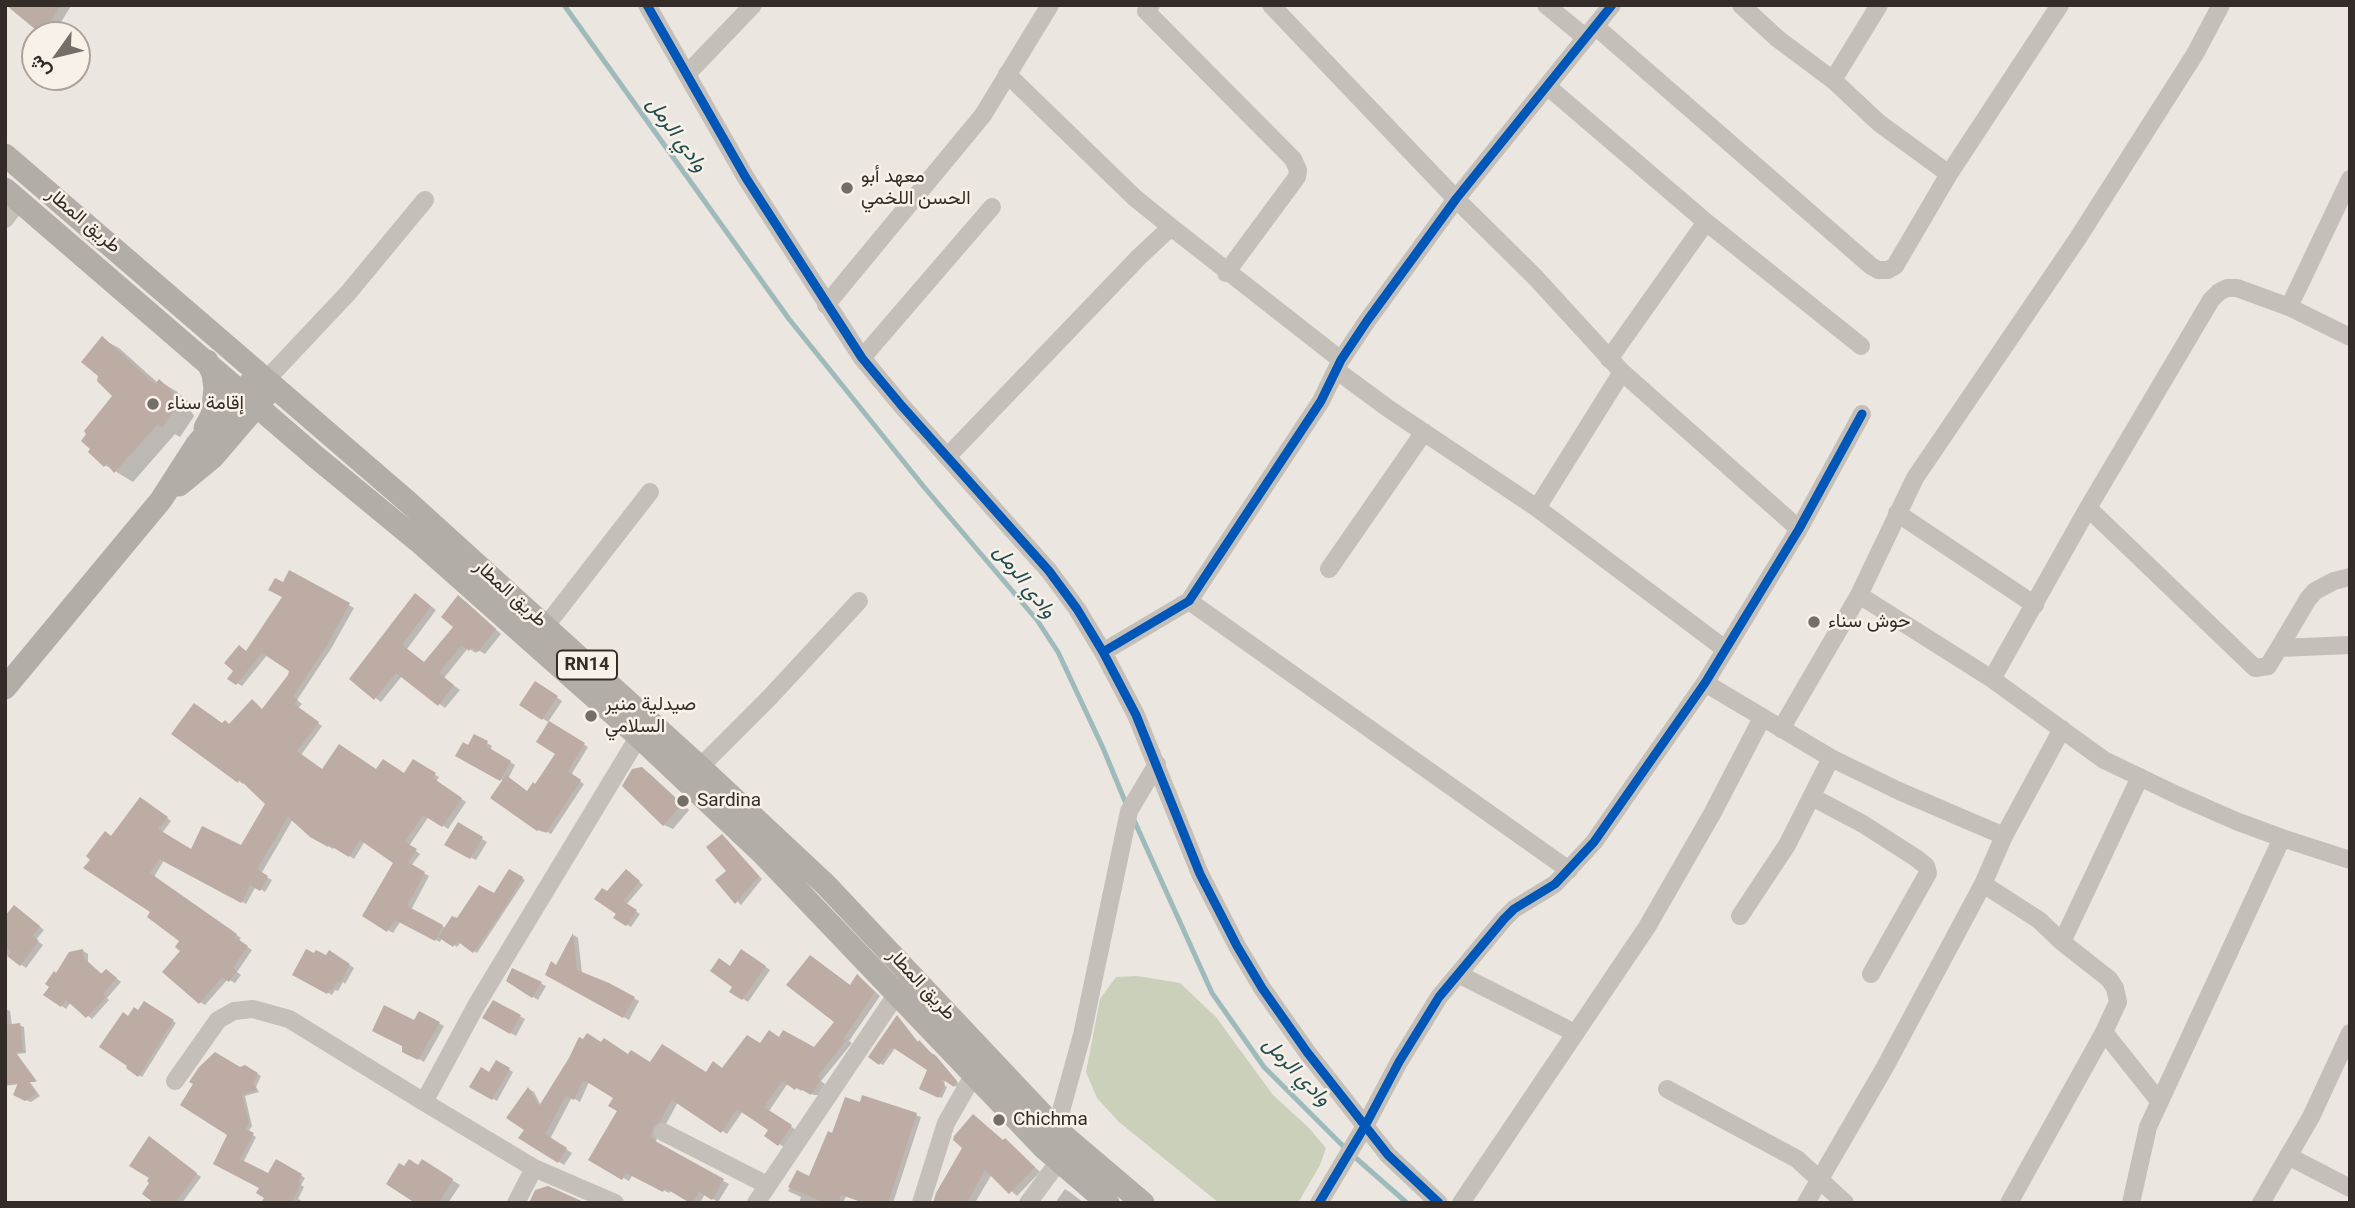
<!DOCTYPE html>
<html>
<head>
<meta charset="utf-8">
<style>
  body { margin:0 }
  #map { position:relative; width:2355px; height:1208px; overflow:hidden; background:#ebe6e0; font-family:Roboto,Vazirmatn,sans-serif }
  canvas { display:block }
  .frame { position:absolute; inset:0; border:7px solid #342c28; pointer-events:none }
  .north { position:absolute; left:21px; top:21px; width:70px; height:70px; box-sizing:border-box; background:#f8f1e7; border:2px solid #aaa29b; border-radius:50%; rotate:236deg; font-size:19px; font-weight:700; line-height:28px; text-align:center; color:#342c28 }
  .north::after { content:''; display:block; margin:auto; width:24px; height:32px; background:#746d68; clip-path:polygon(50% 0,100% 100%,50% 72%,0 100%) }
</style>
</head>
<body>
<div id="map">
<canvas width="2355" height="1208"></canvas>
<div class="frame"></div>
<div class="north">ش</div>
</div>
<script>
const g = document.querySelector('canvas').getContext('2d');
g.lineJoin = 'round';
function paint(path, color) { g.fillStyle = color; g.fill(path, 'evenodd'); }
const toPath = rows => new Path2D(rows.map(r => 'M' + r).join(''));
function stroke(path, color, width, dash) { g.strokeStyle = color; g.lineWidth = width; g.lineCap = dash ? 'butt' : 'round'; g.setLineDash(dash || []); g.stroke(path); }
function drawText(font, color, halo, rows, align = 'center') {
  g.font = font + ' Roboto,Vazirmatn,sans-serif'; g.lineWidth = 5; g.setLineDash([]); g.textBaseline = 'middle'; g.strokeStyle = halo; g.fillStyle = color; for (const [text, x, y, turn = 0] of rows) {
    g.save(); g.translate(x, y); g.rotate((+turn || 0) * Math.PI / 180); g.textAlign = isNaN(turn) ? turn : align; if (halo) g.strokeText(text, 0, 0); g.fillText(text, 0, 0); g.restore();
  }
}
paint(toPath([
  [1137,976,1180,983,1216,1017,1273,1095,1309,1128,1326,1148,1320,1165,1298,1203,1219,1203,1119,1122,1097,1098,1086,1072,1100,999,1116,977]
]), '#cbd0bb');
paint(toPath([
  [9,5,70,5,71,6,53,35,45,35],
  [102,339,119,348,158,383,159,381,176,391,191,404,189,408,194,416,180,437,175,434,133,482,105,465,92,449,115,395],
  [290,572,354,608,332,647,297,700,302,704,298,708,322,726,301,755,323,771,377,771,405,775,413,762,439,777,436,782,466,802,448,829,429,816,409,846,420,854,411,866,429,876,411,910,446,928,495,896,510,871,525,880,477,953,461,942,457,947,442,937,440,942,400,922,393,933,364,915,395,862,365,841,354,859,335,846,333,849,311,836,293,819,261,874,272,880,265,892,256,886,246,904,164,860,154,877,241,938,239,941,252,950,237,972,241,975,235,983,228,979,205,1005,200,1002,181,941,153,911,112,838,145,802,171,821,162,833,192,851,241,847,268,803,244,781,243,784,239,781,174,734,230,726,263,710,290,676,291,670,268,654,242,686,237,683,247,653,285,597,284,584],
  [421,599,436,610,407,649,425,663,455,626,465,601,501,634,485,654,478,650,476,653,468,648,444,678,460,690,445,708,402,676,381,702,351,679],
  [541,686,562,701,548,722,521,704],
  [549,724,588,747,571,775,584,784,551,834,544,830,543,832,538,830,492,797,504,781,458,755,469,747,487,743,492,746,490,750,515,765,508,779,528,792,535,786,558,753],
  [641,769,650,774,689,810,673,829,664,825,624,786],
  [458,825,487,842,476,860,446,845],
  [726,839,762,879,741,905,717,880,728,871],
  [630,874,643,885,626,905,640,914,631,927,616,918,618,913,608,893],
  [19,910,44,930,36,940,43,945,26,968,5,953,5,919],
  [574,935,578,938,582,973,608,984,639,1001,629,1020,548,975,557,967],
  [83,951,88,954,88,962,103,975,111,974,121,982,107,998,109,1000,92,1019,71,1002,66,1009,62,1006,57,975],
  [329,952,354,968,345,984,343,982,338,991,335,990,332,995,294,974,326,958],
  [747,954,770,970,748,1002,732,991,735,986,730,968],
  [513,970,546,986,538,1000,508,980],
  [858,976,880,996,849,1041,852,1043,821,1081,825,1084,818,1095,814,1095,803,1089,801,1091,788,1083,769,1111,796,1130,784,1147,766,1136,770,1130,743,1111,727,1134,678,1102,666,1124,659,1129,656,1142,675,1155,729,1184,718,1202,705,1194,700,1203,693,1203,671,1190,669,1193,633,1174,629,1181,590,1159,619,1110,615,1097,589,1082,580,1102,572,1097,550,1139,572,1153,564,1165,521,1137,526,1129,529,1089,534,1092,541,1106,602,1044,651,1065,707,1074,723,1070,761,1045,780,1039,814,1049,837,1022,850,986],
  [494,1002,525,1019,516,1036,485,1018],
  [144,1003,176,1023,142,1077,128,1068,129,1018,138,1012],
  [5,1009,10,1011,12,1026,19,1025,24,1027,26,1053,17,1054,37,1081,30,1082,40,1096,31,1102,19,1097,20,1084,5,1086],
  [420,1013,444,1026,424,1062,402,1049],
  [897,1017,919,1044,937,1057,959,1084,957,1087,945,1079,944,1085,947,1087,942,1098,921,1088,929,1069,896,1047,883,1065,870,1057],
  [497,1062,513,1072,497,1101,472,1086,490,1074],
  [245,1067,261,1076,256,1087,259,1092,245,1096,252,1126,248,1132,256,1137,243,1163,269,1175,277,1161,305,1178,301,1185,304,1187,298,1199,305,1203,263,1203,266,1197,261,1187,215,1163,229,1135,240,1069],
  [916,1115,921,1117,893,1203,865,1203,846,1196,843,1203,799,1203,801,1197,788,1191,798,1172,810,1179,833,1136],
  [150,1139,169,1151,168,1153,201,1177,182,1203,157,1203],
  [1005,1140,1040,1172,1017,1196,992,1174,976,1201,977,1203,941,1203],
  [422,1161,460,1185,448,1203,419,1203,405,1168,419,1167],
  [1065,1189,1071,1193,1084,1203,1055,1203]
]), '#0003');
stroke(toPath([
  [564,5,789,319,924,487,1037,620,1058,652,1103,748,1127,806],
  [1133,818,1212,993,1264,1067,1349,1152,1407,1203]
]), '#9ebabb', 5);
paint(toPath([
  [6,5,61,5,42,35],
  [102,336,155,384,159,379,174,393,172,397,177,405,162,428,158,424,114,473,107,464,104,467,88,452,90,449,81,441,86,434,84,431,112,396,97,381,98,376,81,362],
  [289,570,350,603,327,645,293,696,298,700,294,704,319,722,297,751,322,769,339,744,376,769,383,759,404,773,413,759,436,773,433,778,462,798,442,827,423,815,405,842,417,849,408,862,425,872,407,906,443,925,435,941,395,920,387,932,362,916,393,863,360,840,349,857,329,845,328,847,310,837,288,817,257,869,268,876,260,891,250,885,241,903,159,859,150,873,237,934,235,937,248,946,233,968,237,971,229,982,222,977,199,1004,162,972,180,951,175,947,179,941,147,917,150,912,83,868,90,860,86,856,105,831,111,836,140,797,168,817,158,829,191,849,202,826,241,845,265,804,239,779,238,783,171,734,194,703,222,723,225,720,229,724,252,699,262,709,288,675,289,671,262,653,236,685,227,679,233,671,224,663,239,645,246,651,282,597,268,590,275,578,283,582],
  [415,593,431,606,402,645,424,662,453,627,441,617,458,595,496,629,478,652,472,647,469,651,462,645,439,673,454,685,438,706,396,673,374,700,349,679],
  [535,681,558,696,542,720,519,705],
  [549,721,585,743,568,771,581,780,546,833,539,829,537,831,490,798,506,775,527,791,533,782,535,784,555,754,536,742],
  [474,734,488,741,486,746,511,761,500,781,455,756,463,742,468,745],
  [642,767,682,804,663,826,622,786,632,769],
  [458,822,483,837,470,859,444,845],
  [722,834,759,876,735,904,715,880,726,871,706,847],
  [509,869,523,877,501,913,473,953,457,941,453,947,438,937,452,916,457,918,479,885,494,893],
  [626,869,640,881,623,901,637,910,626,926,613,918,616,914,594,899,602,888,607,891],
  [14,905,40,926,33,936,39,941,20,966,7,956,11,952,5,947,5,916],
  [573,933,577,970,609,983,635,997,623,1018,545,975,551,961,556,965],
  [83,949,84,958,101,974,106,969,117,978,103,994,106,997,86,1018,66,1000,61,1007,43,995,49,987,45,984,54,971,56,973,69,952],
  [306,949,314,953,316,950,326,955,329,950,350,964,340,983,337,981,332,990,329,989,327,994,292,975],
  [741,949,766,966,742,1000,729,992,732,987,710,971,719,958,730,966],
  [810,955,850,985,857,974,875,992,842,1041,848,1038,817,1077,821,1079,811,1095,797,1087,795,1090,782,1081,764,1107,792,1125,778,1146,764,1136,768,1130,737,1109,721,1133,672,1100,660,1121,653,1127,651,1137,657,1142,724,1179,712,1200,699,1192,693,1203,690,1203,665,1188,663,1192,626,1173,622,1180,588,1160,617,1111,608,1106,613,1098,587,1082,583,1081,574,1100,566,1096,545,1134,567,1148,558,1163,518,1138,524,1130,506,1118,528,1087,539,1106,569,1058,579,1037,583,1039,587,1033,601,1042,604,1038,628,1054,631,1050,650,1062,662,1044,706,1072,713,1061,722,1068,747,1035,760,1043,769,1030,779,1037,783,1030,814,1047,834,1022,786,985],
  [512,968,542,982,532,998,506,981],
  [493,1000,521,1015,510,1034,482,1018],
  [144,1001,174,1020,138,1077,126,1068,127,1066,99,1047,123,1012,128,1016,134,1007,138,1010],
  [384,1005,414,1020,419,1011,440,1022,418,1060,402,1052,402,1046,372,1031],
  [897,1015,918,1042,919,1040,933,1055,934,1054,957,1081,954,1087,942,1079,941,1082,945,1084,939,1098,919,1089,927,1070,892,1047,879,1065,868,1057],
  [20,1023,23,1052,15,1052,36,1082,29,1082,36,1094,25,1101,13,1095,18,1083,5,1084,5,1025],
  [215,1052,240,1067,245,1065,258,1073,253,1084,257,1090,242,1095,249,1123,246,1129,254,1133,240,1159,268,1173,276,1159,302,1174,298,1182,301,1183,292,1203,261,1203,264,1198,256,1193,259,1188,213,1164,227,1135,180,1105,193,1084,189,1082,199,1067],
  [496,1060,510,1068,492,1100,469,1087,481,1067,489,1072],
  [862,1095,917,1113,888,1203,864,1203,841,1195,838,1203,825,1203,788,1187,797,1170,809,1176,828,1131,832,1133,845,1097,860,1102],
  [973,1114,1003,1140,1005,1138,1035,1167,1009,1194,985,1170,967,1203,933,1203,936,1193,962,1148,953,1140,954,1136],
  [149,1136,197,1173,175,1203,154,1203,142,1194,149,1183,147,1181,149,1178,129,1166],
  [409,1159,418,1165,422,1159,453,1179,439,1203,415,1203,386,1184,399,1163,404,1166],
  [548,1186,586,1203,529,1203,535,1190]
]), '#bdaca3');
stroke(toPath([
  [647,5,746,178,862,358,901,405,1049,571,1077,609,1103,652,1136,715,1200,874,1237,946,1262,988,1307,1052,1388,1155,1439,1203],
  [1151,5,1146,11,1293,159,1298,170,1297,177,1226,273],
  [1271,5,1456,199,1535,277,1622,372,1799,529],
  [1546,5,1586,38],
  [1741,5,1778,39,1833,80,1879,123,1949,174],
  [1595,26,1871,266,1878,270,1888,270,1895,266,1949,174,2060,5],
  [687,74,753,5],
  [1007,74,1135,198,1171,227],
  [1833,80,1879,5],
  [1547,86,1706,222,1609,359],
  [5,219,18,202],
  [1706,222,1861,346],
  [826,305,983,115,1050,5],
  [2289,307,2350,179],
  [862,358,992,207],
  [1336,370,1389,409,1537,508],
  [1622,372,1537,508,1725,649],
  [267,379,348,293,425,200],
  [947,457,1139,257,1171,227,1341,360],
  [2088,508,2255,668,2268,666,2279,648,2350,645],
  [1897,513,2035,605],
  [1329,569,1424,432],
  [1859,595,1992,679,2104,760,2179,796,2236,821,2282,838,2350,860],
  [1189,601,1569,870],
  [545,627,650,492],
  [2279,648,2308,599,2315,591,2334,581,2350,577],
  [1103,652,1189,601,1321,401,1341,360,1367,321,1456,199,1612,5],
  [1992,679,2088,508,2211,300,2219,292,2227,288,2237,288,2289,307,2350,337],
  [1705,683,1831,758,1899,791,2004,836],
  [1781,729,1859,595,1915,478,2078,238,2195,54,2221,5],
  [700,767,770,697,859,601],
  [1812,797,1863,824,1916,858,1926,866,1928,873,1871,974],
  [1983,884,2039,920,2062,942],
  [1740,916,1787,845,1831,758],
  [1458,974,1575,1033],
  [2104,1032,2159,1101],
  [175,1081,218,1020,234,1011,253,1009,289,1019,424,1102],
  [1667,1089,1797,1159,1845,1203],
  [663,1132,767,1185],
  [1051,1136,1056,1129,1082,1035,1129,811,1157,764],
  [2288,1156,2350,1188],
  [516,1203,534,1168],
  [615,1203,534,1168,424,1102,477,1004,645,726],
  [756,1203,896,995,904,986],
  [921,1203,946,1123,973,1076,982,1067],
  [1028,1203,1059,1161],
  [1319,1203,1365,1126,1399,1062,1439,997,1504,919,1514,909,1555,884,1594,842,1705,683,1799,529,1862,414],
  [1461,1203,1647,927,1712,814,1762,718],
  [1806,1203,1885,1067,1983,884,2004,836,2062,729],
  [2009,1203,2104,1032,2118,1002,2115,988,2109,979,2062,942,2140,777],
  [2131,1203,2148,1127,2282,838],
  [2261,1203,2311,1117,2350,1033]
]), '#c4bfb9', 18);
stroke(toPath([
  [5,155,408,502,700,767,826,885,1056,1129,1143,1203],
  [5,189,316,457,418,541,638,736,764,855,1044,1148,1108,1203],
  [205,428,212,415,215,388,213,374,207,361],
  [179,485,213,457,267,394],
  [5,688,161,500,197,444,251,382]
]), '#b3ada8', 23);
stroke(toPath([
  [647,5,746,178,862,358,901,405,1049,571,1077,609,1103,652,1136,715,1200,874,1237,946,1262,988,1307,1052,1388,1155,1439,1203],
  [1103,652,1189,601,1321,401,1341,360,1367,321,1456,199,1612,5],
  [1319,1203,1365,1126,1399,1062,1439,997,1504,919,1514,909,1555,884,1594,842,1705,683,1799,529,1862,414]
]), '#0057b8', 9);
for (const [x, y, r, color] of [
  [847,188,7,"#746d68"],
  [153,404,7,"#746d68"],
  [1814,622,7,"#746d68"],
  [591,716,7,"#746d68"],
  [683,801,7,"#746d68"],
  [999,1120,7,"#746d68"]
]) { const dot = new Path2D(); dot.arc(x, y, r, 0, 2 * Math.PI); g.fillStyle = color; g.fill(dot); stroke(dot, '#f8f1e7', 2.5); }
for (const [x, y, w] of [
  [587,665,60]
]) { const box = new Path2D(); box.roundRect(x - w / 2, y - 14.5, w, 29, 5); g.fillStyle = '#f8f1e7'; g.fill(box); stroke(box, '#342c28', 2); }
drawText('bold 18px', '#342c28', null, [
  ["RN14",587,665]
]);
drawText('19px', '#342c28', '#f8f1e7', [
  ["معهد أبو",861,177],
  ["الحسن اللخمي",861,199],
  ["إقامة سناء",167,404],
  ["حوش سناء",1828,622],
  ["صيدلية منير",605,705],
  ["السلامي",605,727],
  ["Sardina",697,801],
  ["Chichma",1013,1120]
], 'left');
drawText('19px', '#342c28', '#f8f1e7', [
  ["طريق المطار",83,221,40],
  ["طريق المطار",510,594,42],
  ["طريق المطار",921,985,47]
]);
drawText('italic 21px', '#214d53', '#f8f1e7', [
  ["وادي الرمل",676,135,54],
  ["وادي الرمل",1024,582,52],
  ["وادي الرمل",1296,1072,46]
]);
</script>
</body>
</html>
